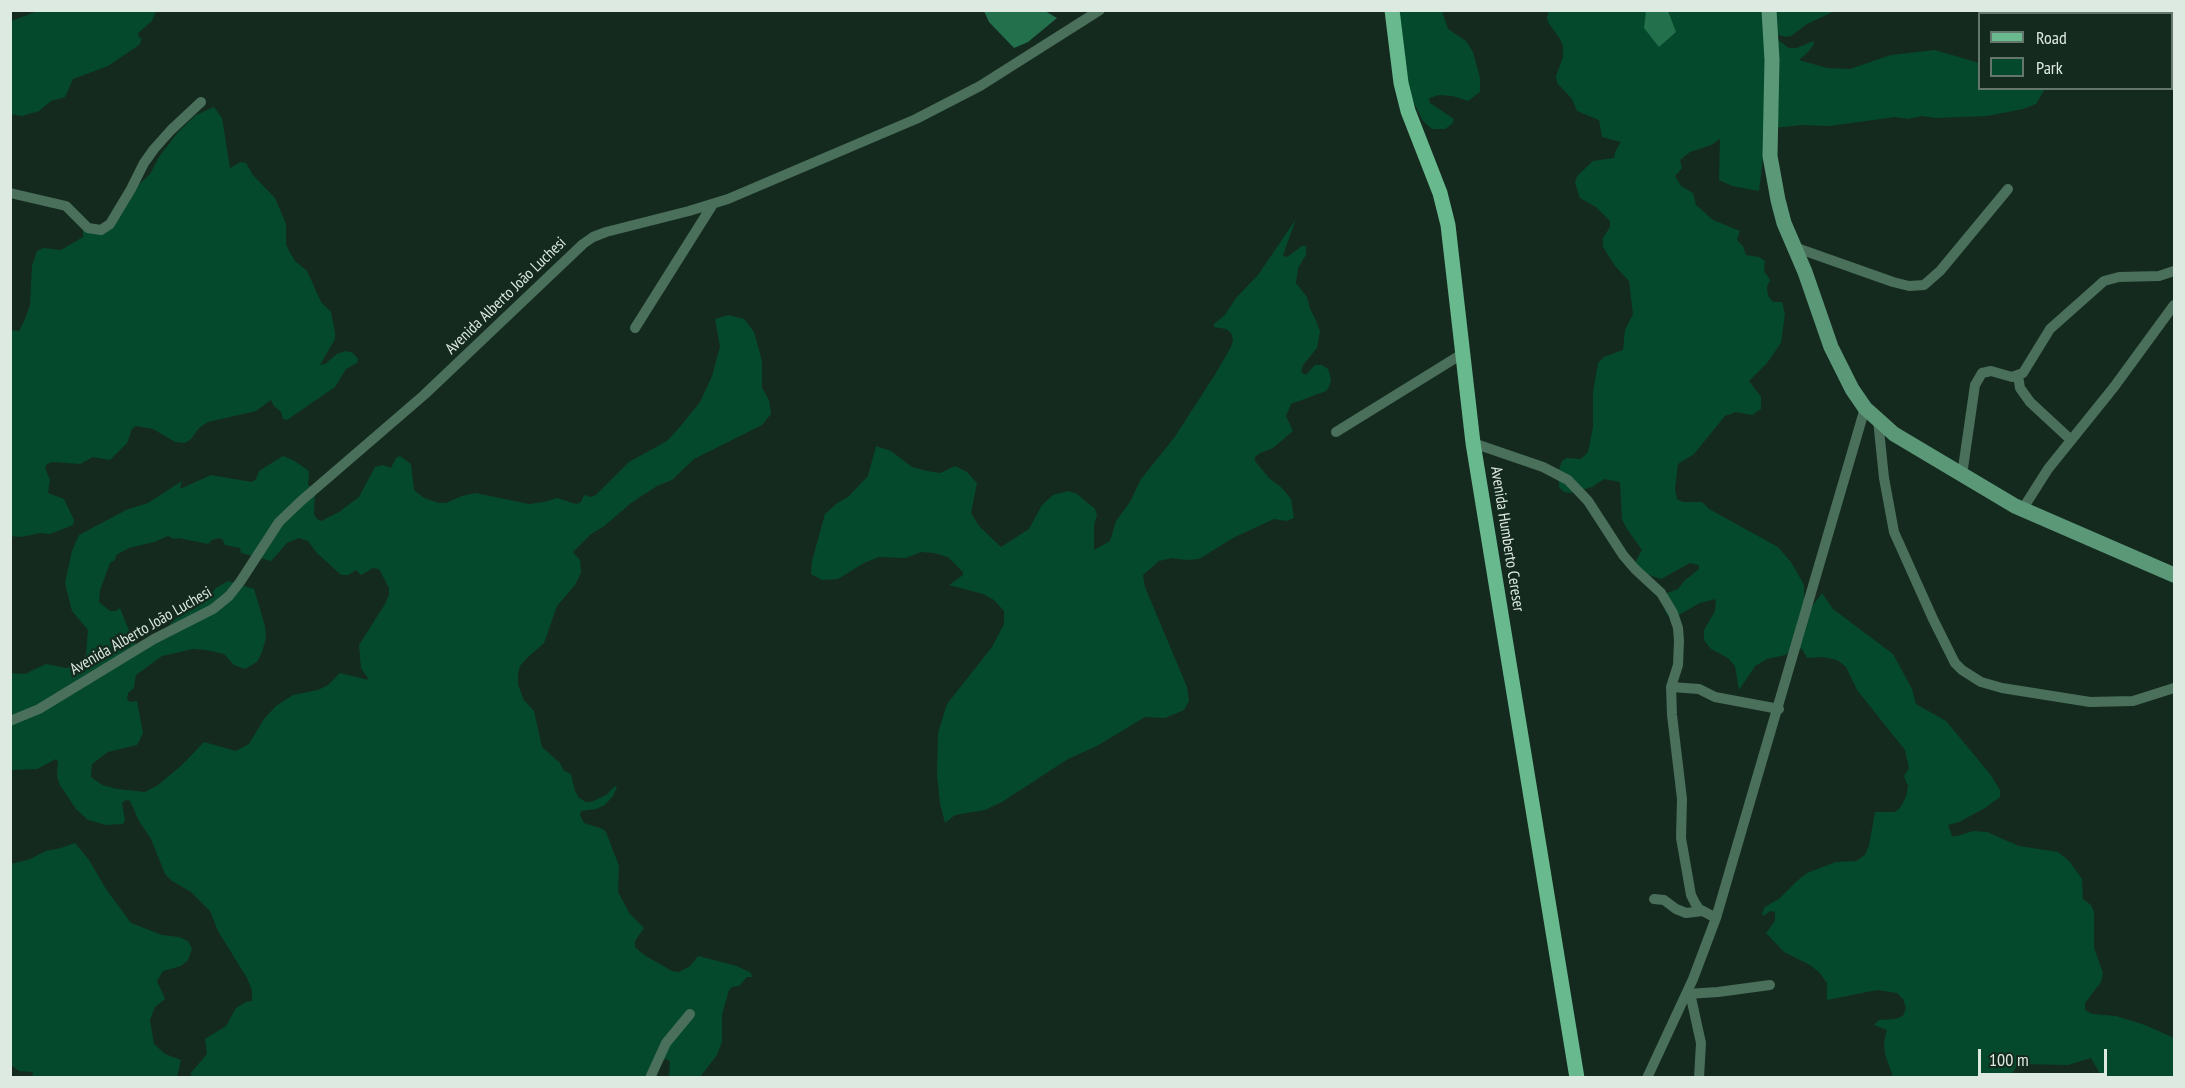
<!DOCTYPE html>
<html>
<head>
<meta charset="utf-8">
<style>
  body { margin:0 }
  #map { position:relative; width:2185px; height:1088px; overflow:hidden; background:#152a1f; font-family:"PT Sans Narrow",sans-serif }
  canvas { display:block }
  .frame { position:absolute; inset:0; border:12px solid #ddeae2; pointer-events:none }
  .legend { position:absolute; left:1978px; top:12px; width:195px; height:78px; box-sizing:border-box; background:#152a1f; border:2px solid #65776d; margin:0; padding:8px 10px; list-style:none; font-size:18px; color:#ddeae2 }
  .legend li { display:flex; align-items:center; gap:12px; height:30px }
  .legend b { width:30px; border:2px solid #65776d }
  .scale { position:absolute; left:1978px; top:1049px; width:129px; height:27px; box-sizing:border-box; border:3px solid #ddeae2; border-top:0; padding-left:8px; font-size:18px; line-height:21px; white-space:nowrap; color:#ddeae2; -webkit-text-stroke:4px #152a1f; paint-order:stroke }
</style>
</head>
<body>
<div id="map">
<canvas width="2185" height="1088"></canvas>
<div class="frame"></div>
<ul class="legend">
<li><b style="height:8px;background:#68b98e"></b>Road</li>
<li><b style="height:16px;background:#05492d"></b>Park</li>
</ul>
<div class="scale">100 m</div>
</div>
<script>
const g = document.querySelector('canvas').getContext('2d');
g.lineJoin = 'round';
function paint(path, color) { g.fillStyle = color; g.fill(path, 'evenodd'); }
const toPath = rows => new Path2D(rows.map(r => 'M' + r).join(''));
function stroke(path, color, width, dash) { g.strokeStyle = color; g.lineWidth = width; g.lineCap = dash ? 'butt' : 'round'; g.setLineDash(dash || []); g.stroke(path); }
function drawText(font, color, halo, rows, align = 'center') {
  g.font = font + ' "PT Sans Narrow",sans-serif'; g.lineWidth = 5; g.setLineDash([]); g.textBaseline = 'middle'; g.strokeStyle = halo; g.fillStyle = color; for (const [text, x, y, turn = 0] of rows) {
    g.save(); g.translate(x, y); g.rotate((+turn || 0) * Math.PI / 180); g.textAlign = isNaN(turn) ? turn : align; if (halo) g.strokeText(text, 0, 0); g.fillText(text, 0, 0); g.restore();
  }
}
paint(toPath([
  [1549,10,1835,11,1807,24,1791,36,1786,37,1775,34,1778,40,1789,48,1797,48,1813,41,1814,44,1809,51,1799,60,1827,68,1850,69,1891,55,1935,50,1979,63,1980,88,2045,89,2036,104,2023,109,1987,116,1936,118,1922,116,1908,119,1895,117,1829,126,1802,125,1774,128,1763,157,1759,191,1732,186,1719,180,1720,139,1711,145,1690,152,1680,160,1682,168,1675,176,1681,186,1693,193,1696,205,1713,220,1740,231,1737,240,1743,246,1746,255,1759,257,1765,261,1764,271,1770,280,1767,287,1768,296,1773,302,1782,302,1785,314,1781,343,1767,363,1749,381,1761,397,1761,409,1752,415,1736,412,1725,416,1694,454,1678,464,1675,489,1677,499,1683,502,1702,502,1709,509,1778,547,1791,562,1804,585,1804,606,1807,613,1822,593,1833,609,1893,654,1912,689,1916,704,1946,721,1990,774,2000,790,2000,797,1985,808,1959,822,1948,825,1952,836,1957,836,1973,831,1987,832,2019,846,2058,852,2069,861,2082,879,2083,899,2091,905,2094,912,2094,948,2103,973,2101,982,2085,1003,2085,1010,2092,1014,2116,1016,2145,1025,2174,1038,2174,1077,2105,1077,2099,1072,2091,1058,2068,1065,2018,1064,2010,1077,1893,1077,1885,1054,1884,1042,1887,1030,1874,1025,1879,1020,1895,1019,1903,1016,1906,1008,1903,999,1897,993,1877,990,1827,1000,1827,983,1819,972,1810,965,1784,952,1766,933,1775,921,1775,912,1771,911,1763,916,1762,913,1765,907,1780,898,1797,881,1807,873,1836,862,1856,861,1865,855,1869,845,1875,812,1895,812,1900,808,1906,797,1908,786,1904,776,1909,768,1905,750,1857,690,1846,667,1837,660,1823,657,1807,658,1802,649,1798,648,1785,655,1767,659,1755,666,1739,690,1735,666,1728,658,1711,649,1704,640,1704,630,1715,611,1716,599,1700,603,1675,617,1668,616,1665,611,1667,593,1678,589,1684,581,1699,569,1699,565,1690,563,1661,579,1643,573,1634,564,1642,550,1627,529,1622,519,1620,482,1604,479,1592,487,1572,493,1564,492,1559,487,1559,470,1562,461,1567,458,1581,459,1588,452,1593,427,1593,392,1598,363,1604,357,1623,350,1625,330,1633,314,1629,281,1615,266,1603,247,1603,238,1610,227,1610,221,1596,207,1580,198,1575,183,1577,176,1593,161,1614,158,1615,152,1621,142,1602,137,1599,120,1577,111,1572,99,1557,83,1556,76,1563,57,1563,46,1560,39,1548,22,1547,17],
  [38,11,38,10,156,11,152,21,138,33,139,37,142,39,139,45,108,66,73,79,65,97,51,101,39,111,22,116,11,114,11,21],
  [1396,11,1442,11,1448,29,1466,41,1473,52,1480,78,1480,92,1468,101,1453,96,1439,95,1429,98,1430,103,1454,119,1452,124,1445,129,1432,129,1423,121,1409,93],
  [2081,11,2174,11,2174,48,2172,47,2172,57,2172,14,2081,13],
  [214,107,222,118,230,168,241,162,246,163,253,175,275,198,286,224,286,244,289,251,295,261,307,271,321,302,331,312,335,332,335,339,320,365,325,364,337,354,346,351,353,353,358,359,357,363,346,369,335,387,287,420,283,419,281,412,274,406,271,400,256,411,208,422,199,428,191,439,185,443,175,442,153,429,136,426,132,429,127,443,110,460,93,457,80,464,53,462,47,464,45,468,50,480,48,493,64,499,74,520,73,525,50,534,40,533,21,537,10,536,10,330,19,331,25,319,30,305,32,266,37,251,43,248,61,250,83,237,83,229,106,224,115,207,150,174,159,157,178,132,196,115],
  [1296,219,1283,255,1287,257,1302,246,1306,246,1306,255,1298,268,1296,283,1307,297,1310,309,1314,316,1320,331,1317,348,1303,365,1301,372,1306,375,1315,365,1322,365,1328,369,1331,379,1329,387,1326,391,1291,404,1286,416,1293,431,1273,448,1260,453,1255,457,1255,461,1269,478,1282,488,1291,499,1294,518,1286,521,1274,519,1233,538,1199,559,1186,560,1172,558,1159,561,1143,575,1145,587,1187,687,1189,701,1184,710,1165,718,1145,717,1097,746,1068,759,1002,802,985,810,955,815,945,823,940,803,937,775,938,733,947,704,992,647,1004,624,1004,611,994,600,983,594,949,585,963,575,963,572,948,557,934,553,921,552,906,558,879,557,864,563,838,579,822,580,811,574,812,561,825,514,836,504,848,497,868,476,876,446,891,451,912,467,927,471,940,473,955,466,967,472,977,483,971,513,979,526,1001,547,1029,529,1042,505,1053,495,1068,491,1077,494,1095,509,1097,515,1094,525,1094,550,1110,541,1116,521,1130,502,1141,479,1174,438,1216,373,1231,347,1233,339,1231,333,1226,329,1214,327,1214,324,1225,315,1236,298,1258,275],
  [729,315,744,319,754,332,762,361,762,388,769,400,771,414,762,425,694,459,672,480,657,486,631,503,603,527,591,534,573,552,580,560,581,573,575,585,557,606,544,643,527,658,520,666,518,673,518,685,524,700,534,711,542,747,560,763,564,771,571,774,575,791,579,798,586,802,591,802,606,795,615,786,617,787,613,796,605,805,596,809,581,811,580,815,584,823,603,829,606,832,619,866,618,892,630,914,644,928,635,941,635,947,644,955,672,971,679,972,690,966,698,956,737,966,751,973,752,977,747,977,739,986,732,987,729,990,722,1015,722,1042,717,1055,700,1077,669,1077,670,1062,666,1059,662,1061,648,1078,194,1077,190,1074,207,1054,205,1039,226,1026,236,1008,246,1002,252,1001,252,990,247,978,218,931,210,911,191,892,172,881,165,874,151,839,139,821,130,801,126,800,122,803,125,821,123,824,106,825,88,820,76,809,60,785,57,776,58,762,56,759,37,769,11,770,10,673,25,674,46,664,66,668,75,666,86,655,88,630,72,611,65,583,72,551,79,535,126,510,148,503,182,481,180,489,211,475,252,482,256,479,259,471,283,456,293,460,309,471,308,485,315,490,314,514,317,519,321,521,339,512,359,497,375,467,383,465,391,468,396,458,400,456,411,464,414,490,424,498,439,503,446,503,462,496,475,493,529,504,544,502,557,498,576,504,581,502,584,495,591,497,596,495,629,462,667,441,679,428,700,402,712,376,720,347,715,319],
  [168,536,174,539,179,538,208,544,212,540,220,538,223,540,225,545,240,548,241,553,271,561,287,543,299,538,308,541,316,552,341,575,348,575,356,570,361,575,373,568,379,569,389,588,389,595,385,604,359,645,361,668,369,680,340,673,328,685,318,690,293,695,276,706,264,719,249,744,236,751,204,742,182,765,158,785,145,792,117,789,102,785,91,777,92,764,108,752,137,745,143,733,137,701,130,702,127,699,128,693,134,688,136,675,162,656,193,649,206,650,224,654,234,665,245,669,257,662,262,652,266,638,265,626,254,589,228,581,216,588,207,599,194,609,179,615,149,647,134,643,120,608,116,611,110,611,99,602,100,590,110,563,115,560,116,555,129,548,154,542],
  [75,843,89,860,106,889,131,923,162,935,179,937,188,941,192,949,188,960,181,966,163,971,157,981,165,999,155,1007,150,1020,154,1044,165,1054,181,1060,177,1077,32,1077,33,1072,19,1071,11,1065,11,864,30,859,46,851,61,848]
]), '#05492d');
paint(toPath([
  [984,11,1045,11,1057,18,1028,42,1014,48,989,22],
  [1646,11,1668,11,1676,32,1659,47,1644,28]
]), '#22704c');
stroke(toPath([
  [10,193,66,206,88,228,101,230,110,224,131,189,144,163,154,149,171,130,201,102],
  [1794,247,1893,282,1909,286,1924,285,1940,271,2008,189],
  [635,328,713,204],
  [2018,376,2020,388,2030,402,2071,440],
  [1878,420,1884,478,1894,532,1933,619,1955,663,1962,670,1981,682,2002,688,2090,702,2133,701,2174,688],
  [1336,432,1462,354],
  [1473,443,1543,467,1568,480,1588,501,1623,555,1635,569,1661,593,1673,613,1678,628,1679,641,1678,665,1671,687,1672,715,1682,799,1681,838,1691,895,1695,903,1699,909,1716,918],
  [1962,475,1975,385,1982,373,1991,371,2012,377,2023,373,2050,329,2104,281,2119,277,2159,276,2174,271],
  [2022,510,2048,469,2114,387,2174,305],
  [1671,687,1699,689,1715,697,1779,709],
  [10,721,39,709,154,639,213,609,229,596,240,582,279,522,301,501,424,395,583,244,593,237,606,232,689,211,728,199,916,119,980,86,1100,10],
  [1654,899,1664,900,1676,909,1686,913,1703,911],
  [1690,993,1701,1043,1699,1078],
  [1687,994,1718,992,1770,985],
  [650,1078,666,1043,690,1014],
  [1647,1078,1693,979,1716,918,1865,408]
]), '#4a6f5a', 10);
stroke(toPath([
  [1769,10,1772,60,1770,156,1778,200,1784,223,1805,272,1831,347,1852,389,1865,408,1894,434,2015,506,2174,575]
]), '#5b9878', 15);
stroke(toPath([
  [1392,10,1401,83,1408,111,1440,193,1448,225,1473,443,1577,1078]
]), '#68b98e', 15);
drawText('16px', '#ddeae2', '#152a1f', [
  ["Avenida Alberto João Luchesi",506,296,-44],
  ["Avenida Humberto Cereser",1507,539,81],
  ["Avenida Alberto João Luchesi",141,631,-30]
]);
</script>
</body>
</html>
